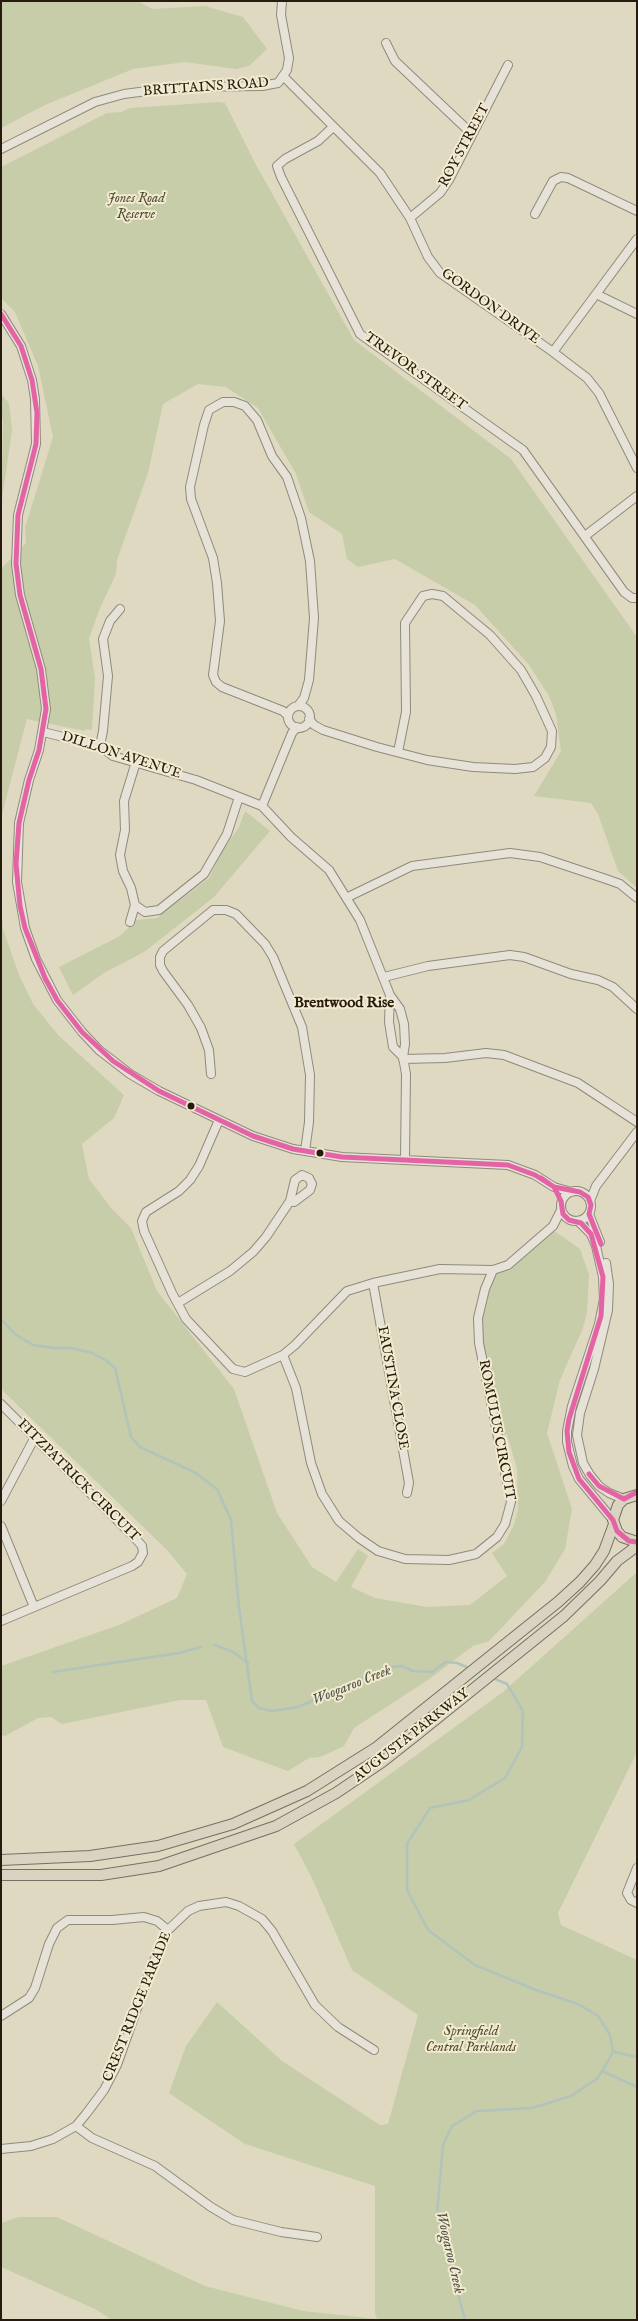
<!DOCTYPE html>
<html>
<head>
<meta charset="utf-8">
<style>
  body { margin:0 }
  #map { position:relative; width:638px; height:2321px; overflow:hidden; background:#dfd9c2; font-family:"IM FELL English",serif }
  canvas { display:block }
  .frame { position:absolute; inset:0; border:2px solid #261b0e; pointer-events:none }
</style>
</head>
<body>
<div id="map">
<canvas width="638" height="2321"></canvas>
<div class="frame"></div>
</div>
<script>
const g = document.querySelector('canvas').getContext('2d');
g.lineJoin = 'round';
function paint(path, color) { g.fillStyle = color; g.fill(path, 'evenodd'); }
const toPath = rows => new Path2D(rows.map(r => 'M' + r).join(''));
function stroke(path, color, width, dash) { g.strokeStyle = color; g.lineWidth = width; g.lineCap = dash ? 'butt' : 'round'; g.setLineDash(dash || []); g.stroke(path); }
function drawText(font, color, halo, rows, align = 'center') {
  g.font = font + ' "IM FELL English",serif'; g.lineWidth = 4; g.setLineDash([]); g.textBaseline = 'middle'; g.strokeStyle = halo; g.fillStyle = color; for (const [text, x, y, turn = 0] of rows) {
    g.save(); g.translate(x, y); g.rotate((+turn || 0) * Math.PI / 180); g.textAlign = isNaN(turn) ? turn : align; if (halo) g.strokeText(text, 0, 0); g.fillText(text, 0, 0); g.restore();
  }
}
paint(toPath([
  [1,1,138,1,152,9,205,6,243,17,267,49,249,66,236,69,185,62,133,69,45,105,1,128],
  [219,102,225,103,255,163,354,340,511,459,637,637,637,888,618,871,598,814,591,803,534,796,561,751,556,714,549,696,529,665,475,605,395,559,358,567,347,559,342,534,309,512,296,474,258,408,226,387,198,384,163,404,148,473,117,560,116,574,100,608,89,638,95,678,92,730,85,729,85,731,27,719,1,818,1,559,2,568,26,543,25,528,53,437,38,366,15,312,1,298,1,167,107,113,121,112,130,108],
  [1,394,9,403,12,430,1,506,3,419,1,419],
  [245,811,270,831,214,897,144,952,104,973,73,995,59,967,120,936,136,920,157,918,209,878,223,850,239,827],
  [1,906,3,929,19,975,33,1004,59,1036,124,1095,114,1118,82,1144,89,1179,112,1209,131,1228,157,1291,234,1389,277,1513,312,1567,336,1582,358,1549,368,1556,351,1587,375,1598,427,1607,470,1605,507,1576,492,1553,504,1544,514,1525,518,1509,517,1469,507,1434,497,1436,478,1318,493,1270,508,1265,550,1228,580,1249,589,1275,587,1312,583,1328,560,1380,547,1433,572,1509,565,1549,545,1582,489,1641,473,1646,428,1680,354,1728,344,1746,320,1757,309,1758,288,1771,223,1747,206,1700,180,1700,62,1724,51,1717,38,1718,5,1736,1,1735,1,1666,119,1625,177,1598,187,1574,167,1550,1,1389],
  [637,1572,637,1752,558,1913,561,1925,637,1960,637,2320,112,2320,95,2309,1,2267,1,2223,19,2217,57,2217,205,2286,303,2311,377,2319,375,2314,375,2186,245,2144,169,2093,186,2046,217,2002,282,2061,380,2125,388,2124,418,2015,352,1970,312,1878,294,1844,503,1692]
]), '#c6cda8');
stroke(toPath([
  [1,1319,15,1334,33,1345,54,1348,72,1348,92,1353,107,1361,115,1368,131,1437,140,1447,194,1472,217,1489,231,1520,239,1607,252,1701,259,1708,271,1711,298,1707,391,1667,402,1666,413,1671,432,1672,446,1662,457,1663,469,1668],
  [215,1645,233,1652,248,1663],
  [53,1672,179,1653,201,1647],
  [614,2052,637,2057],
  [602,2071,637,2087],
  [465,2320,437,2214,443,2145,452,2126,477,2111,532,2108,571,2096,598,2078,613,2052,610,2035,598,2016,578,2004,536,1990,475,1965,428,1930,407,1890,407,1844,430,1808,469,1800,505,1778,522,1747,523,1711,507,1684,493,1678]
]), '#b2c3bc', 2.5);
const minor = toPath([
  [386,43,395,61,472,134],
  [284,77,380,173,410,218,428,257,440,273,553,352,587,378,599,393,637,468],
  [333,127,318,141,285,159,277,166,281,177,360,334,523,450,624,592,632,598,637,598],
  [1,149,95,102,124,94,178,87,262,86,278,83,287,70,289,58,281,15,282,1],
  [535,214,553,181,561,177,568,178,637,211],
  [410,218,440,193,449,180,508,65],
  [596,294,637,314],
  [1,314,21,346,32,380,35,399,36,444,18,515,16,564,20,595,41,669,46,709,39,750,29,780,19,823,17,882,25,928,36,959,57,1000,82,1032,99,1050,130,1074,159,1091,253,1136,293,1149,342,1157,508,1165,535,1175,554,1187,571,1192],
  [553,352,637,239],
  [585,536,637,496],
  '288 717a11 11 0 1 1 22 0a11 11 0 1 1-22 0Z',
  [288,716,283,711,222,687,216,682,213,675,220,621,217,583,213,558,191,499,190,487,204,425,209,410,223,402,234,402,245,406,257,420,272,456,287,477,301,518,310,561,314,618,309,680,304,698,298,706],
  [309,719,314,725,323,730,377,747,427,760,473,767,515,769,533,767,545,758,551,747,552,731,536,696,521,670,490,635,443,596,432,594,423,596,405,623,406,712,398,752],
  [43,732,100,746,113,756,196,780,262,806,291,837,329,870,360,920,390,995,400,1009,404,1024,405,1044,403,1057,406,1074,405,1159],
  [100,746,103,731,108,676,103,639,110,621,120,609],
  [262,806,292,733,297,727],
  [348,897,412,866,510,853,540,857,606,879,620,884,637,898],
  [135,905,145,912,159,910,204,874,227,834,239,797],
  [130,922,135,905,131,888,123,871,120,855,125,830,124,801,136,762],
  [384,977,428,966,510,955,524,957,571,974,598,980,613,987,637,1009],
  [390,995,389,1022,393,1047,403,1057],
  [403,1059,445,1058,486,1053,504,1055,578,1083,637,1122],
  [211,1074,209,1050,201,1028,188,1005,163,971,160,965,160,957,163,951,213,910,226,910,236,914,265,944,273,957,302,1027,310,1075,309,1122,305,1151],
  [219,1120,199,1166,190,1180,179,1191,146,1212,142,1221,144,1231,172,1293,186,1319,233,1369,245,1372,283,1355,295,1345,347,1291,373,1283,440,1269,493,1270,508,1265,553,1226,561,1210],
  '561 1206a15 15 0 1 1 30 0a15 15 0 1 1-30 0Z',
  [590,1201,596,1186,637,1132],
  [589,1214,600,1242],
  [578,1221,591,1234,596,1246,603,1277,604,1299,599,1324,572,1406,567,1431,567,1442,573,1466,579,1479,613,1520],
  [606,1263,609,1284,608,1310,594,1369,580,1413,577,1435,583,1463,590,1475,599,1486,609,1493,624,1499],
  [373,1283,409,1483,407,1493],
  [178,1303,230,1271,253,1252,266,1237,290,1201,295,1180,302,1175,309,1178,312,1184,310,1190,294,1202,290,1201],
  [283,1355,296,1388,311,1463,322,1494,339,1521,359,1538,378,1551,405,1559,449,1560,476,1554,497,1537,505,1524,511,1502,479,1343,478,1318,485,1289,493,1270],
  [1,1404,135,1538,142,1546,143,1553,138,1562,132,1566,1,1621],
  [1,1501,35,1437],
  [1,1526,34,1607],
  [637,1868,627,1893,631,1900,637,1903],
  [1,2016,29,1998,35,1988,49,1944,57,1928,68,1920,112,1920,144,1917,157,1921,168,1930],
  [76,2126,92,2138,155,2166,211,2207,233,2220,281,2232,317,2237],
  [1,2149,31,2146,53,2139,76,2126,86,2114,104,2090,117,2065,153,1963,168,1930,188,1911,199,1906,226,1902,239,1906,262,1919,272,1931,315,2005,338,2027,374,2050]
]);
const major = toPath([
  [637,1495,624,1499,618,1505,613,1520,617,1531,622,1537,637,1542],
  [1,1860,90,1856,158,1846,233,1824,307,1791,377,1747,558,1602,580,1582,595,1565,604,1551,614,1524],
  [1,1875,101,1875,159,1866,276,1826,336,1793,382,1762,415,1736,564,1616,600,1581,617,1561,637,1546]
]);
stroke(minor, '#8f8a7c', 10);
stroke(major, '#757063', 12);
stroke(minor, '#e6e2d7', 8);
stroke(major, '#dad3c2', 10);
stroke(toPath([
  [1,314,21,346,32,380,37,413,36,444,18,515,16,564,20,595,41,669,46,709,39,750,29,780,19,823,16,864,20,906,25,928,45,978,57,1000,82,1032,113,1061,159,1091,253,1136,293,1149,342,1157,508,1165,535,1175,554,1187,561,1201,563,1214,569,1220,581,1223,591,1234,603,1277,601,1316,569,1419,567,1431,569,1452,579,1479,613,1520,617,1531,629,1541,637,1542],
  [541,1178,554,1187,580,1192,588,1197,591,1205,589,1214,601,1244],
  [589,1474,599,1486,624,1499,637,1492]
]), '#e463a4', 5);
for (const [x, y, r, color] of [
  [191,1106,4.5,"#261b0e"],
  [320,1153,4.5,"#261b0e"]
]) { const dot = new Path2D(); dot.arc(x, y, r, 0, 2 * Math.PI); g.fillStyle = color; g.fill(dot); stroke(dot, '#f3ebcf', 2); }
drawText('14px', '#261b0e', '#f3ebcf', [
  ["BRITTAINS ROAD",206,88,-4],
  ["ROY STREET",465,146,-62],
  ["GORDON DRIVE",490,307,36],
  ["TREVOR STREET",415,372,36],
  ["DILLON AVENUE",121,756,18],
  ["FAUSTINA CLOSE",392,1388,80],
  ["ROMULUS CIRCUIT",496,1430,79],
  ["FITZPATRICK CIRCUIT",78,1481,45],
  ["AUGUSTA PARKWAY",412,1736,-38],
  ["CREST RIDGE PARADE",138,2007,-68]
]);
drawText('italic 14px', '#504d36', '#f3ebcf', [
  ["Jones Road",136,199],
  ["Reserve",136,215],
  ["Springfield",471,2032],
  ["Central Parklands",471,2048]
]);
drawText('bold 15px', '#261b0e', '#f3ebcf', [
  ["Brentwood Rise",344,1004]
]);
drawText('italic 15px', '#50534a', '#f3ebcf', [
  ["Woogaroo Creek",352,1686,-22],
  ["Woogaroo Creek",449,2253,77]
]);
</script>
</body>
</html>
